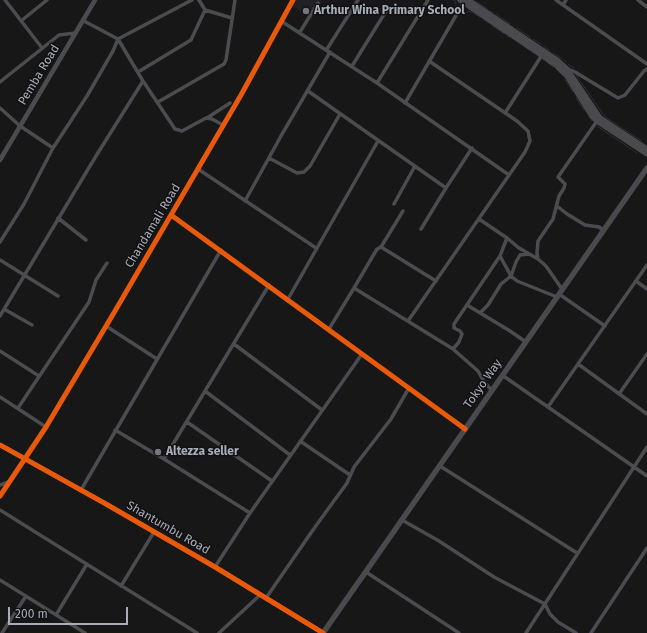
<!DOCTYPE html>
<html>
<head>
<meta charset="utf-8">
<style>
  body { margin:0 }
  #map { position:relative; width:647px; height:633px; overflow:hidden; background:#171717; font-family:"Fira Sans",sans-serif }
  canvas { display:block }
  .scale { position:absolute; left:8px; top:607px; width:120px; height:18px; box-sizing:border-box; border:2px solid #a8adb8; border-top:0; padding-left:5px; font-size:12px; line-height:14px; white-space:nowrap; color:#a8adb8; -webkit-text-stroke:3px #111113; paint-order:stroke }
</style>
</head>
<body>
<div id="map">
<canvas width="647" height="633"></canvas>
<div class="scale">200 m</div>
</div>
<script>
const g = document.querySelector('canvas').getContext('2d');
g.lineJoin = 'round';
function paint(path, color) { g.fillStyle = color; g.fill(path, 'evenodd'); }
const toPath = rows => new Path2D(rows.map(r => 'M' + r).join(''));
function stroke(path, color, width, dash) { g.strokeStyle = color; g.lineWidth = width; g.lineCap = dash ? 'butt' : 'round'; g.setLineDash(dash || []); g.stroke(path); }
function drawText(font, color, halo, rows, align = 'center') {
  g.font = font + ' "Fira Sans",sans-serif'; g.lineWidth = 3; g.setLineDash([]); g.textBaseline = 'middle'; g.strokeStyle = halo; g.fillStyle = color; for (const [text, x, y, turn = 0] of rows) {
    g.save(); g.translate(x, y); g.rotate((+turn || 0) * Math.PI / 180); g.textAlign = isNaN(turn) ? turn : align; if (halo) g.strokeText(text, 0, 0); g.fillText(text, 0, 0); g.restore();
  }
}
paint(toPath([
  [295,0,322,0,320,3,317,1,308,16,292,6]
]), '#212123');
stroke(toPath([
  [453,0,455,1,457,8],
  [475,1,488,9],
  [490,11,493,13],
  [465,13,470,11,480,17],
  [496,14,510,24],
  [484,20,489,23],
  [492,26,505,34],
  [517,28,530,37],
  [507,36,509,37],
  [533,39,541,44],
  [544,46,549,50],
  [554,53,562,59],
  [564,60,566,62],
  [548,63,553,67],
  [568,64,574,68],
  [556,69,562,74],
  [576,75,605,117,642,141],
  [565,80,573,92],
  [576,98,585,111],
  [588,115,592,121],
  [597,126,637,153]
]), '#2a3239', 1);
stroke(toPath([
  [5,0,42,48],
  [556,0,647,64],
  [638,0,647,7],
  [563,5,566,0],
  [205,10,232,18],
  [21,21,47,0],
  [84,21,118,39,192,0],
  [281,21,377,83,509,175],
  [300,32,318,3],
  [118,39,143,81,175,129,182,131,206,118,212,119,223,125],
  [327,49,358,0],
  [352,66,388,8],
  [568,69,575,72,618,98,625,95,644,71,647,69],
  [138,72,191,40,205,10,199,0],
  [0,82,59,35,76,33],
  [377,83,428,0],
  [308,91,446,188,472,148],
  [158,102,224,64,226,60,235,0],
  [405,103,465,0],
  [0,108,20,126,53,148],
  [505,113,542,55],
  [207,118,230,103],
  [269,158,297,173,304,172,310,166,340,114],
  [198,169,316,248],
  [245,201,281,136,330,52],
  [394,204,415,166],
  [557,206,567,214,585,225,599,227,603,230],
  [171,215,465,429],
  [58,218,86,240],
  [479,219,507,238,519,248,538,259,546,266,562,289],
  [421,229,446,188],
  [0,242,24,204,53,148,87,96,113,51,118,39],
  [381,247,403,211],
  [500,256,511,276,517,281,557,297],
  [538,259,537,253,538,241,553,219,559,196,564,188,565,184,558,177,597,121],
  [0,260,58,296],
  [636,281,647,289],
  [354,288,377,249,381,247,436,281],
  [559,294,605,326],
  [288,299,378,141],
  [467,305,510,331,526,342],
  [4,309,32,325],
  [480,313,488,305,501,284,511,276,516,262,520,255,529,254],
  [0,316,96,156,143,81],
  [408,321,525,152,530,141,528,131,517,121,429,61],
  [106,326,157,359],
  [329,329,354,288,453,349,478,371,483,380,492,391],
  [234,344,322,410],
  [453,349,459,342,462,334,460,331,454,328,454,324,500,256,507,238],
  [0,351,39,376],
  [578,364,647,414],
  [502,375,647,476],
  [205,391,290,455],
  [619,394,647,354],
  [0,397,46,427],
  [548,407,647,265],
  [18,408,89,302,96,280,107,263],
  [187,422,272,481],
  [115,430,164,459,250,513],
  [300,441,350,475],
  [164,459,269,285],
  [440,466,577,553],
  [0,485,8,482],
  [81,490,221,250],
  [0,496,46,427,115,311,241,95,293,0],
  [0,510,197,633],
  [402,520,439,541,494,577,545,604,550,614,558,622,576,633],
  [215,567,250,513,362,354],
  [366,572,459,633],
  [0,580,85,633],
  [121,586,154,532],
  [266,598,315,527,347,483,354,467,391,419,409,388],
  [56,615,87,564],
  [2,633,26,596],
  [219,633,260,595],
  [526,633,647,447],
  [591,633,647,548]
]), '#4b4c50', 3.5);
stroke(toPath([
  [0,160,95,0],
  [0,445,106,504,215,567,323,633]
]), '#4b4c50', 4.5);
stroke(toPath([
  [460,0,556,65,567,76,592,116,597,121,647,154],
  [468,0,557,60,567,69,600,118,647,149],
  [323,633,647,168]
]), '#4a4a4e', 5.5);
stroke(toPath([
  [171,215,465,429],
  [0,445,106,504,215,567,323,633],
  [0,496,46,427,115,311,241,95,293,0]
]), '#e8590c', 5);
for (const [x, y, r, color] of [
  [306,11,4,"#757880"],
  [158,452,4,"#757880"]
]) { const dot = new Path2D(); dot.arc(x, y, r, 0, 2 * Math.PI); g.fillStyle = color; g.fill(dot); stroke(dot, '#111113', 1.5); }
drawText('bold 12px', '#a8adb8', '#111113', [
  ["Arthur Wina Primary School",314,11],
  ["Altezza seller",166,452]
], 'left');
drawText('12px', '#a8adb8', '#111113', [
  ["Pemba Road",39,75,-59],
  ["Chandamali Road",153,226,-59],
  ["Tokyo Way",483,384,-55],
  ["Shantumbu Road",168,528,30]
]);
</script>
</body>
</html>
